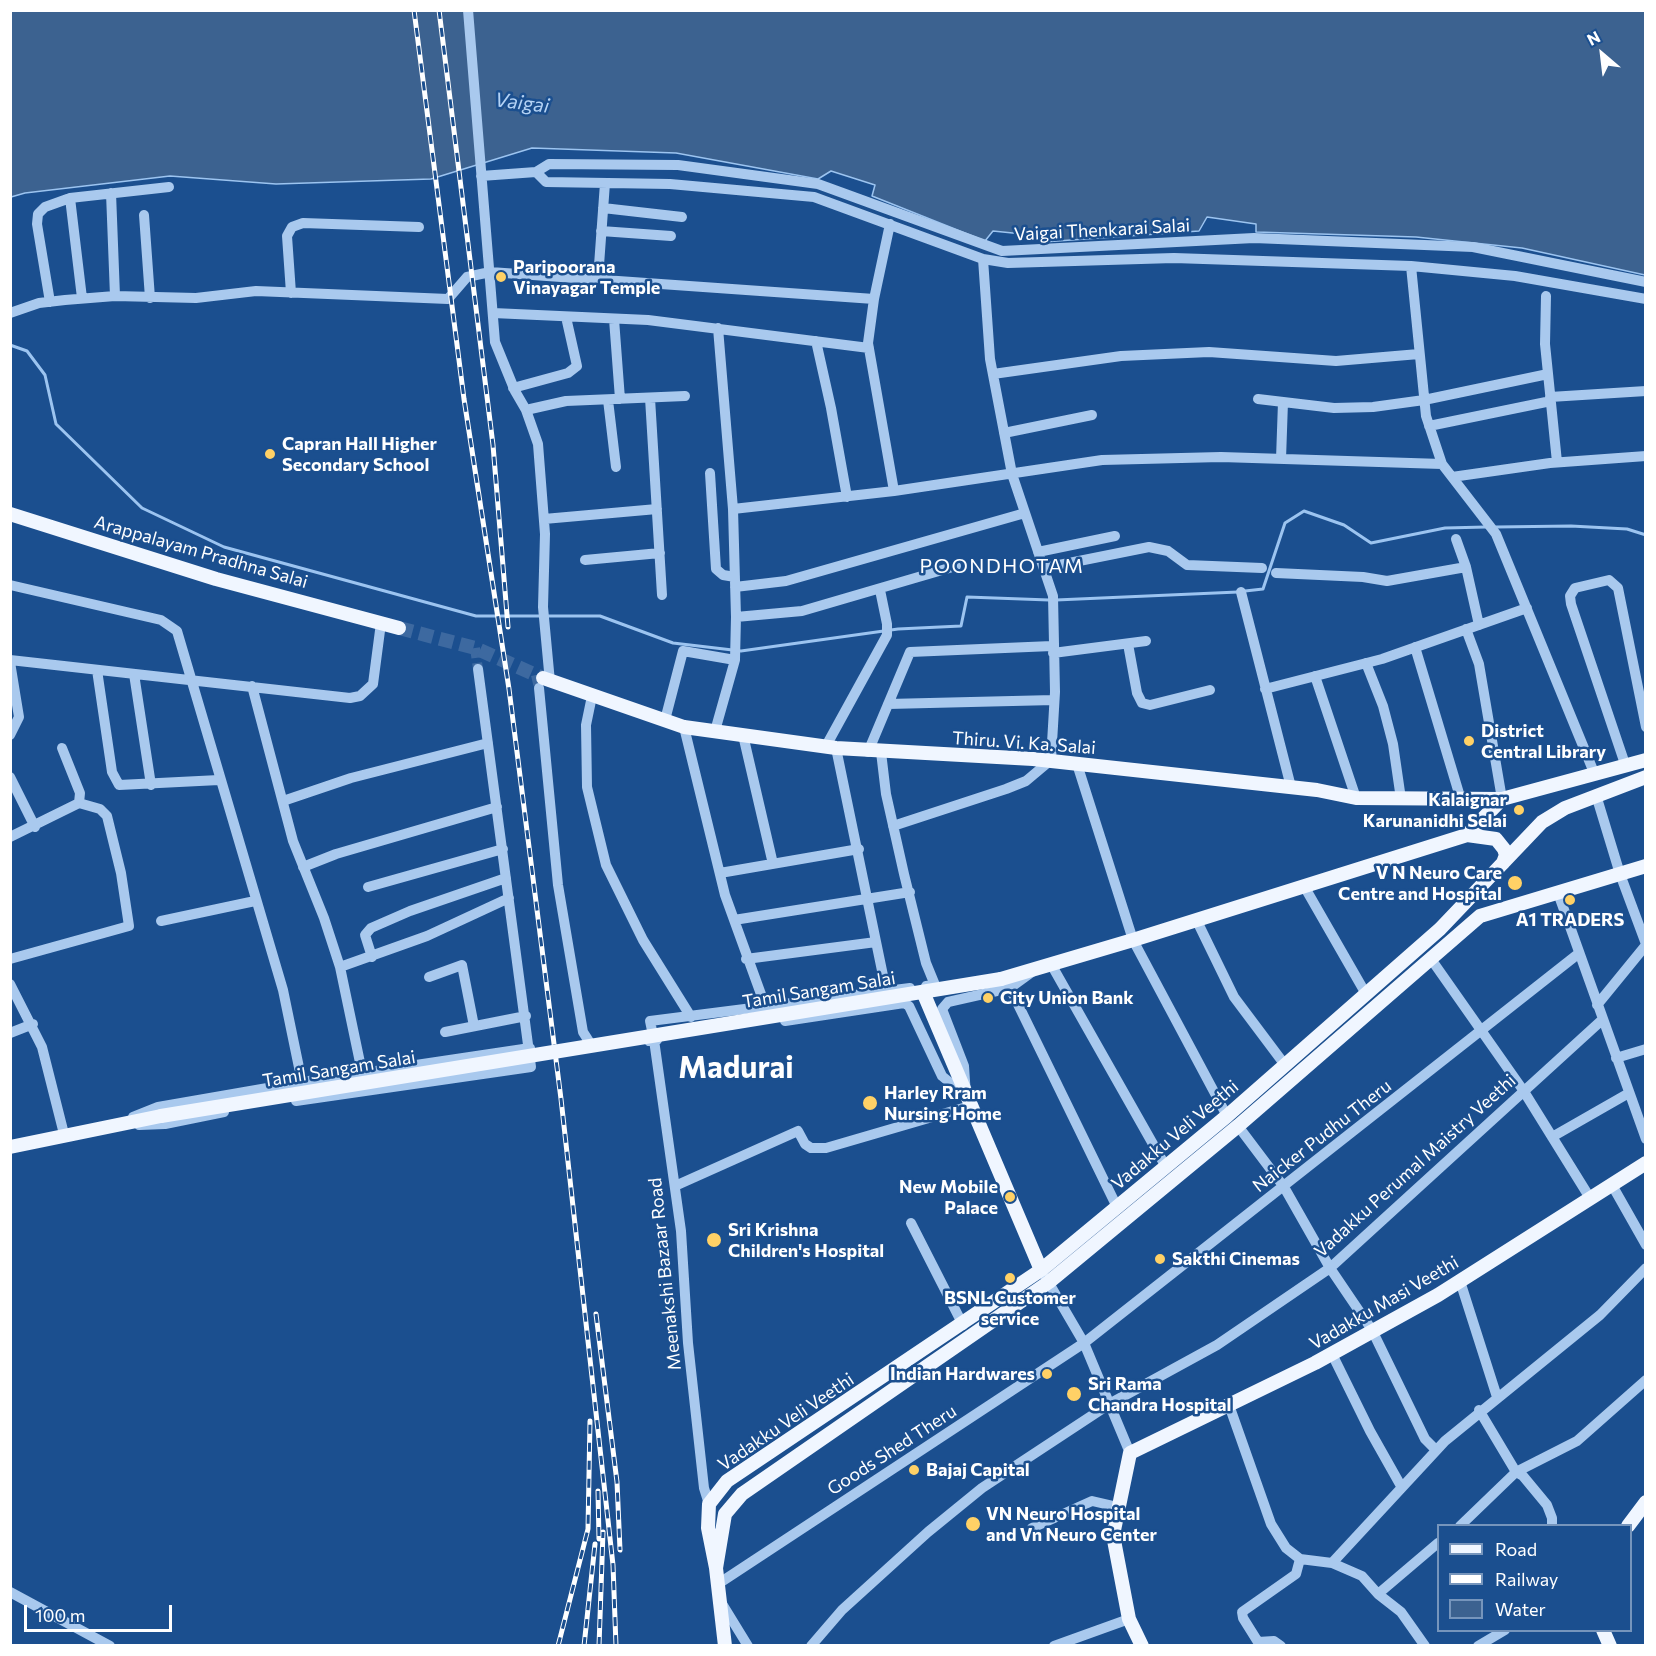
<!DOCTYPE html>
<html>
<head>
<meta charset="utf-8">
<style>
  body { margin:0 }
  #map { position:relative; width:1656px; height:1656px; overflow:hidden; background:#1b4f8f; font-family:Commissioner,sans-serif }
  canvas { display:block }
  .frame { position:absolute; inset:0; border:12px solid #fff; pointer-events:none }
  .legend { position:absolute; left:1437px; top:1524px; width:195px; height:108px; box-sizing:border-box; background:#1b4f8f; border:2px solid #7695bc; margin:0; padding:8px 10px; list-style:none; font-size:18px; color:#fff }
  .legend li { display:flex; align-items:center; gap:12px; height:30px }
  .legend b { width:30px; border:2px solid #7695bc }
  .north { position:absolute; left:1572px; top:24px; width:60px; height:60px; -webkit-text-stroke:4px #1b4f8f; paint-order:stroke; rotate:332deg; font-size:16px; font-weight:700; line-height:24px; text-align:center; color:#fff }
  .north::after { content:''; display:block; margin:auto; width:21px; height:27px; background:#fff; clip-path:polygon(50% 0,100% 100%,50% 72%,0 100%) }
  .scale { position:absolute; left:24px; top:1605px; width:148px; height:27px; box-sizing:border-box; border:3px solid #fff; border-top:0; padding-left:8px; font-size:18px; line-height:21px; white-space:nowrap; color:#fff; -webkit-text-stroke:4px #1b4f8f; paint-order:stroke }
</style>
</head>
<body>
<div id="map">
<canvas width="1656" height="1656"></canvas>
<div class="frame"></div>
<ul class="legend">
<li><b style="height:8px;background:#f0f6ff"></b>Road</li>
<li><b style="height:8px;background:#fff"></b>Railway</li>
<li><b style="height:16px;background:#3c6290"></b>Water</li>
</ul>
<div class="north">N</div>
<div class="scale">100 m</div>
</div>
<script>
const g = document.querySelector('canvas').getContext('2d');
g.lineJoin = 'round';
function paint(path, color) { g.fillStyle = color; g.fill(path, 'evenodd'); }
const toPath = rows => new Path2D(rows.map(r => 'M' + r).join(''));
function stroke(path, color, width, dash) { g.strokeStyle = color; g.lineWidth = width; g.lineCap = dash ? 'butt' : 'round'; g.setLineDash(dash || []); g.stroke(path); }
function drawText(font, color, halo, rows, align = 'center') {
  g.font = font + ' Commissioner,sans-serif'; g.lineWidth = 5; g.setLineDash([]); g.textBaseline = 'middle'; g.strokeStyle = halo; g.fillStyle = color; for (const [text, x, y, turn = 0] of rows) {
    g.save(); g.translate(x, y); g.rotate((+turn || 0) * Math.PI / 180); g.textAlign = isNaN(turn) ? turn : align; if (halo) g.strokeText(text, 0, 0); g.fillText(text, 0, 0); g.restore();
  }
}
const water = toPath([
  [11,11,1645,11,1645,275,1522,248,1416,237,1256,232,1256,224,1207,217,1199,231,1043,242,1042,236,993,231,985,241,872,196,875,185,831,171,818,179,676,153,532,148,431,179,276,184,170,176,25,193,11,197,11,11]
]);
paint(water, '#3c6290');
stroke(water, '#9cc4f0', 1.5);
stroke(toPath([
  [10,345,27,351,45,375,56,424,142,508,224,547,476,616,540,616],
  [1496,527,1571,526,1627,529,1646,535],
  [1245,591,1263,589,1285,523,1304,511,1344,525,1371,543,1445,528,1486,527],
  [1056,600,1238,592],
  [547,616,600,616,673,643,741,651,898,629,961,626,967,597,1049,600]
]), '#9cc4f0', 3);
stroke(toPath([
  [475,648,478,669],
  [536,675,539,688]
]), '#3d69a0', 10, [10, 5]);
stroke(toPath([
  [399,628,475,648,543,678]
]), '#3d69a0', 14, [14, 7]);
stroke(toPath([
  [468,10,495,342,515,391,526,410,538,444,545,534,543,607,550,682],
  [536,172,546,182,670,184,814,197,983,259,1008,263,1174,258,1411,266,1515,276,1646,299],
  [481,176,536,172,549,164,678,165,818,184,1002,251,1254,238,1473,247,1646,282],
  [111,193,115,296],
  [70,198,82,298],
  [603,208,682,217],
  [144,215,150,298],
  [890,224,874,299,868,343,894,491],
  [601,231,671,236],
  [1411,266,1426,416,1442,464,1496,534,1595,775],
  [598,279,605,183],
  [291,293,287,236,292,227,303,223,419,227],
  [1546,296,1545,344,1557,462],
  [50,302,37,224,38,214,45,207,70,198,169,187],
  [10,313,39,303,65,300,115,296,196,298,256,291,448,299,467,277,490,272,874,299],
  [493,313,648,320,869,348],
  [614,319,620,399],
  [816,341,831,408,847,497],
  [993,374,1121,356,1209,352,1336,361,1419,354],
  [513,388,568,373,577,366,566,317],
  [1550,397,1646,391],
  [650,398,662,595],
  [1258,399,1334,408,1373,407,1424,400,1548,374],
  [608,400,616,467],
  [526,410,566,401,685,396],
  [1429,426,1551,401],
  [1004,433,1092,415],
  [1281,459,1283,402],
  [710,473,716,569,723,575,735,577],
  [1452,477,1550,463,1646,456],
  [733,509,894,491,1102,460,1221,457,1442,464],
  [544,519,657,509],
  [1456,539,1466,567,1479,625],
  [1038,552,1115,536],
  [585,560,660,553],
  [1044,568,1149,547,1168,551,1187,565,1262,568],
  [1276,573,1363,577,1387,581,1466,567],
  [10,585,161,620,177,631,283,990,302,1082],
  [735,587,786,581,1025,513],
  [1241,592,1291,787],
  [736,617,802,611,956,566],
  [1466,629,1479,664,1502,799],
  [1128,644,1137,693,1142,703,1150,705,1210,690],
  [1415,647,1461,800],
  [1053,653,1146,641],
  [10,660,350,698,360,696,373,684,381,623],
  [10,662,19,717,10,735],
  [1366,663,1383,706,1393,744,1401,799],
  [97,670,112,772,119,785,219,780],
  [134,674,151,785],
  [1315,676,1356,798],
  [252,686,293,841,324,918,340,967,362,1072],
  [539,688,558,885,583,1032,590,1043,598,1046],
  [1265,689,1382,659,1527,608],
  [592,696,586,725,587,787,606,865,643,940,691,1017],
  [888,704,1054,700],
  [665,720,683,651,735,660],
  [684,727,725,895,766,1008],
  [715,731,735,660,736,617,733,509,718,328],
  [743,735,773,864],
  [826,746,887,635,887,624,880,590],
  [836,748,886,990],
  [868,752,910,652,1052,646],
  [881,752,886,794,904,874,926,963,935,985,926,986],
  [1077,764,1133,940,1227,1116],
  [1625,764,1571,604,1570,596,1575,588,1609,580,1618,588,1646,727],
  [10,777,35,827],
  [1596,795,1620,874,1646,944],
  [283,801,351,778,488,743],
  [893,826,1006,789,1026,781,1051,760,1055,692,1053,596,1012,474,990,359,983,259],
  [10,837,79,803,80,793,62,748],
  [303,867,336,854,497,807],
  [720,873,859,849],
  [1304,886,1366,994],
  [368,887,503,849],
  [1558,893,1646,1139],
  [1196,919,1234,997,1285,1065],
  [734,920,910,892],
  [161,921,255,901],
  [372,957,365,935,371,928,410,911,506,878],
  [10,959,129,926,121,873,107,816,100,809,79,803],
  [746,959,876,942],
  [1431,959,1523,1090,1590,1198],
  [1051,964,1166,1167],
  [340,967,427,936,509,898],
  [429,977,462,965,474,1026],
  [10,984,42,1047,64,1134],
  [1010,988,1117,1207],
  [1597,1005,1646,945],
  [785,1021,904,1003,909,1006,942,1076,966,1096,964,1066,942,1009,948,1002,1010,988,1032,972],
  [445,1032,526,1016],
  [10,1033,33,1024],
  [657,1040,654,1040,650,1021,910,988],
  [649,1041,654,1040,681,1231,688,1343,704,1488,709,1504],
  [1616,1058,1646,1049],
  [296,1101,531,1067,478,669],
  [133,1117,158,1107,302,1082,530,1048],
  [139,1125,165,1124,224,1112],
  [1238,1126,1284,1187,1330,1268,1372,1330,1425,1439,1436,1450],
  [1552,1137,1629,1093],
  [1612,1185,1646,1245],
  [675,1186,798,1131,805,1144,811,1148,826,1148,970,1106],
  [911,1223,963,1325],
  [1046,1278,1084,1343,1130,1453],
  [1460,1281,1497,1397],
  [1332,1354,1370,1431,1401,1486],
  [1229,1405,1271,1524,1286,1548,1300,1559,1332,1563,1362,1576,1378,1594,1401,1612,1425,1646],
  [1479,1410,1516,1472,1523,1476,1547,1505,1552,1518,1552,1526],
  [1460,1526,1516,1472,1577,1441,1646,1380],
  [1032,1528,1092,1501,1118,1507],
  [1332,1563,1445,1441,1600,1315,1646,1268],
  [718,1584,1084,1343,1578,954],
  [10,1592,110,1646],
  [1378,1594,1438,1543],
  [721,1602,748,1646],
  [811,1646,842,1610,928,1532,982,1488,1111,1403,1217,1345,1330,1268,1602,1020],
  [1054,1646,1129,1619],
  [1281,1646,1274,1641,1258,1642,1243,1618,1242,1612,1296,1574,1300,1559],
  [1478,1646,1505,1630]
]), '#a9c9ee', 10);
stroke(toPath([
  [10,514,216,579,399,628],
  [543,678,684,727,836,748,1033,759,1317,790,1356,798,1502,799],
  [1467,835,1502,799,1646,760],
  [1001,979,1133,940,1467,835,1496,839,1504,849,1506,855,1503,863],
  [923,992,1041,1270],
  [10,1147,161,1116],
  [709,1504,727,1481,1041,1270,1227,1116,1440,929,1542,822,1565,808,1646,777],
  [709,1504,708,1528,716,1568,725,1646],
  [1628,1526,1646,1502],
  [716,1568,725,1514,742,1494,1049,1282,1238,1126,1480,916,1646,866],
  [1603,1630,1610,1646],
  [1142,1646,1129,1619,1113,1535,1130,1453,1315,1363,1438,1295,1646,1163]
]), '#f0f6ff', 14);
const rail = toPath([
  [414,10,464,399,509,689,561,1099,613,1565,616,1646],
  [439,10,493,445,508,627],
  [596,1314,617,1482,620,1550],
  [598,1491,599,1539],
  [558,1646,588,1529,590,1421],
  [584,1646,595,1544],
  [599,1646,603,1532]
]);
stroke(rail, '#fff', 5);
stroke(rail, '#1b4f8f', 3, [9]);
stroke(toPath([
  [161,1116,1001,979]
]), '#f0f6ff', 14);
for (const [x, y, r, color] of [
  [501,277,6,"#ffd166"],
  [270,454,6,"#ffd166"],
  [1469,741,6,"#ffd166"],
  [1519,810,6,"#ffd166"],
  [1515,883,8,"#ffd166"],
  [1570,900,6,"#ffd166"],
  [988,998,6,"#ffd166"],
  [870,1103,8,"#ffd166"],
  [1010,1197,6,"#ffd166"],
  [714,1240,8,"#ffd166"],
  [1160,1259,6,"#ffd166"],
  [1010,1278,6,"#ffd166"],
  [1047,1374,6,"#ffd166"],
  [1074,1394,8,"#ffd166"],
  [914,1470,6,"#ffd166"],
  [973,1524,8,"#ffd166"]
]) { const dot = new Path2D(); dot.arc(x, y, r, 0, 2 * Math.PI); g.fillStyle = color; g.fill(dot); stroke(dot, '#1b4f8f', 2); }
drawText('18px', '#fff', '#1b4f8f', [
  ["Vaigai Thenkarai Salai",1102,230,-3],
  ["Arappalayam Pradhna Salai",201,552,16],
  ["Thiru. Vi. Ka. Salai",1024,743,4],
  ["Tamil Sangam Salai",819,990,-9],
  ["Tamil Sangam Salai",339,1069,-9],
  ["Vadakku Veli Veethi",1175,1135,-40],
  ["Naicker Pudhu Theru",1322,1136,-38],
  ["Vadakku Perumal Maistry Veethi",1415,1166,-42],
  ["Meenakshi Bazaar Road",665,1274,-96],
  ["Vadakku Masi Veethi",1384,1303,-30],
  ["Vadakku Veli Veethi",786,1422,-34],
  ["Goods Shed Theru",892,1450,-33]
]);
drawText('bold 18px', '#fff', '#1b4f8f', [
  ["Paripoorana",513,267],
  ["Vinayagar Temple",513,288],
  ["Capran Hall Higher",282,444],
  ["Secondary School",282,465],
  ["District",1481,731],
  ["Central Library",1481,752],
  ["Kalaignar",1507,800,"right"],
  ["Karunanidhi Selai",1507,821,"right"],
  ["V N Neuro Care",1502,873,"right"],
  ["Centre and Hospital",1502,894,"right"],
  ["A1 TRADERS",1570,920,"center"],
  ["City Union Bank",1000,998],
  ["Harley Rram",884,1093],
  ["Nursing Home",884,1114],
  ["New Mobile",998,1187,"right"],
  ["Palace",998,1208,"right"],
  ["Sri Krishna",728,1230],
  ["Children's Hospital",728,1251],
  ["Sakthi Cinemas",1172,1259],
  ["BSNL Customer",1010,1298,"center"],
  ["service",1010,1319,"center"],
  ["Indian Hardwares",1035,1374,"right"],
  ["Sri Rama",1088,1384],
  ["Chandra Hospital",1088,1405],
  ["Bajaj Capital",926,1470],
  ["VN Neuro Hospital",986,1514],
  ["and Vn Neuro Center",986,1535]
], 'left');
drawText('italic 20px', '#b5d3f5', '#1b4f8f', [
  ["Vaigai",522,103,7]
]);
g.letterSpacing = '1.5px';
drawText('20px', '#fff', '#1b4f8f', [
  ["POONDHOTAM",1002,566]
]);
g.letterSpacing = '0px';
drawText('bold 30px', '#fff', '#1b4f8f', [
  ["Madurai",736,1068]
]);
</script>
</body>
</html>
